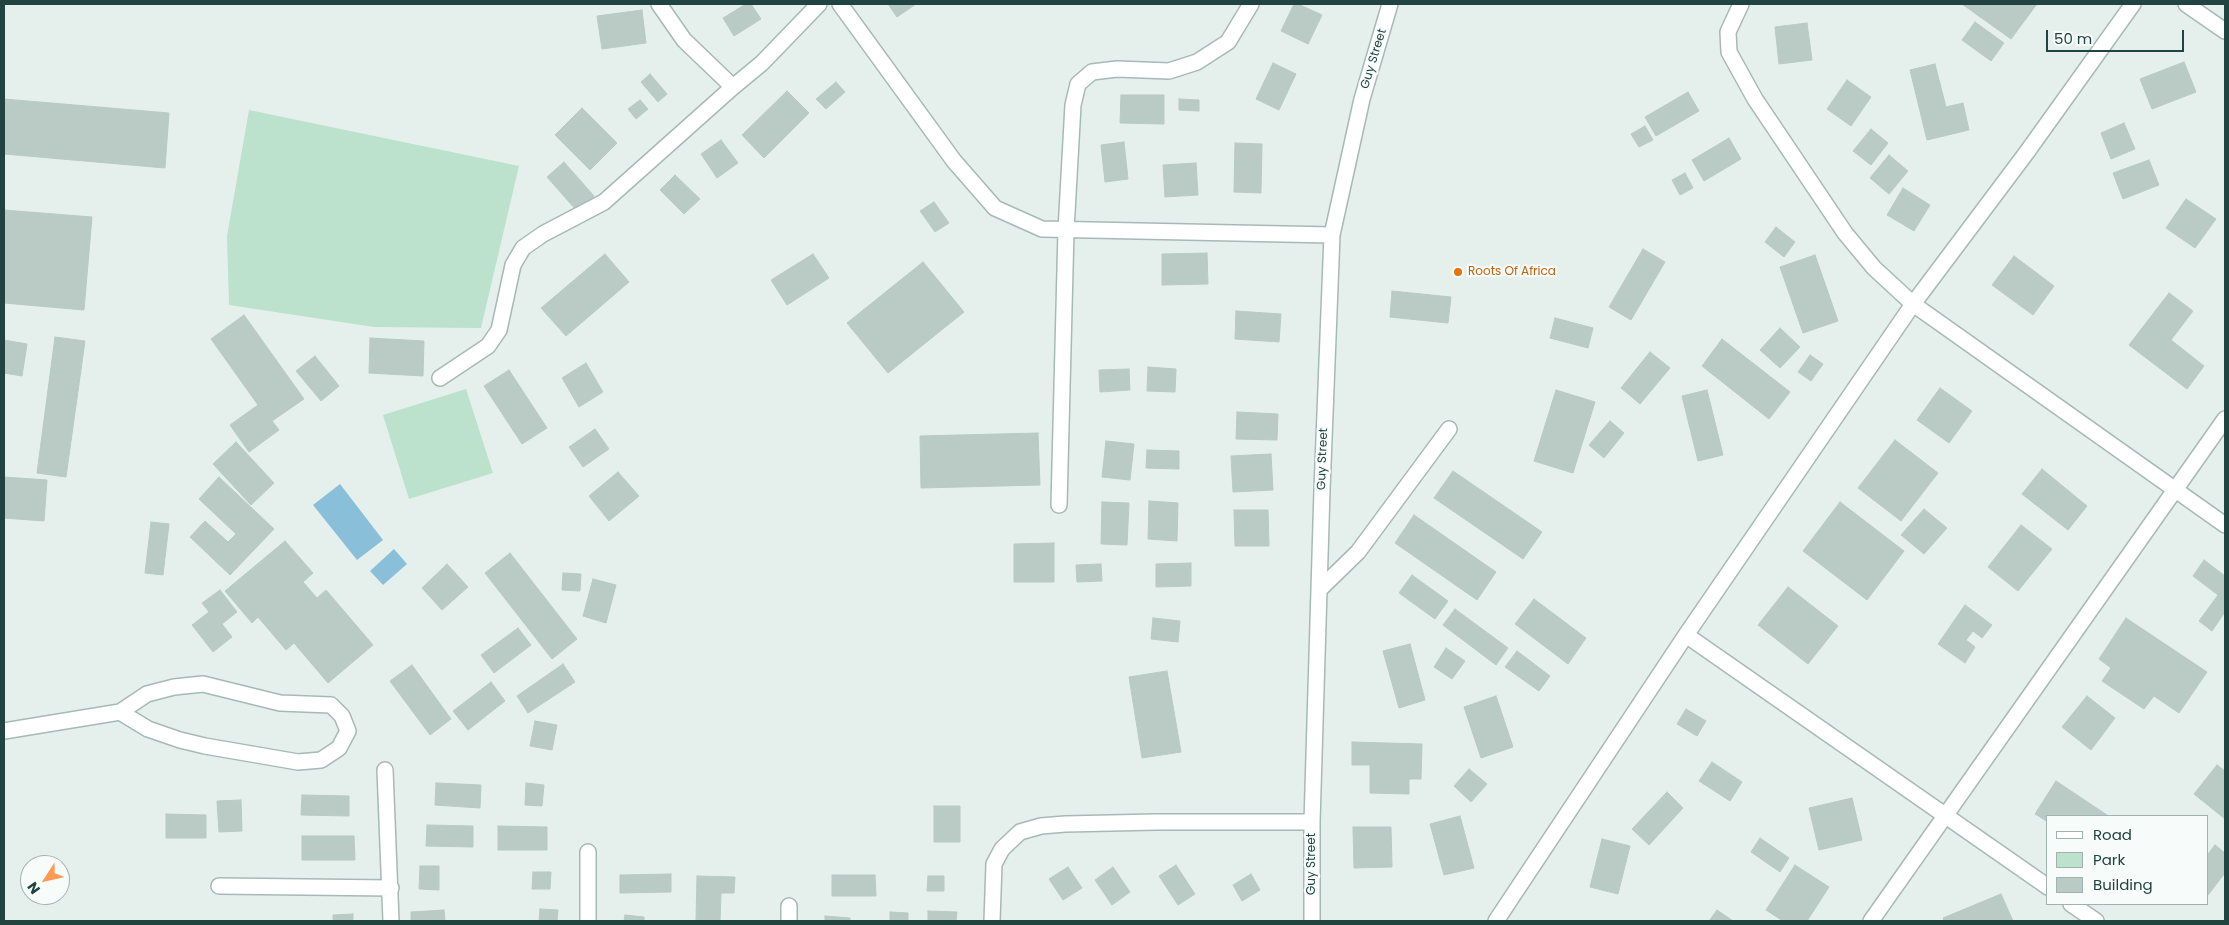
<!DOCTYPE html>
<html>
<head>
<meta charset="utf-8">
<style>
  body { margin:0 }
  #map { position:relative; width:2229px; height:925px; overflow:hidden; background:#e5f0ed; font-family:Poppins,sans-serif }
  canvas { display:block }
  .frame { position:absolute; inset:0; border:5px solid #224440; pointer-events:none }
  .legend { position:absolute; left:2046px; top:815px; width:162px; height:90px; box-sizing:border-box; background:#f7fbfa; border:1px solid #a2b2b0; margin:0; padding:6px 9px; list-style:none; font-size:15px; color:#224440 }
  .legend li { display:flex; align-items:center; gap:10px; height:25px }
  .legend b { width:25px; border:1px solid #a2b2b0 }
  .north { position:absolute; left:20px; top:855px; width:50px; height:50px; box-sizing:border-box; background:#f7fbfa; border:1px solid #a2b2b0; border-radius:50%; rotate:235deg; font-size:14px; font-weight:700; line-height:20px; text-align:center; color:#224440 }
  .north::after { content:''; display:block; margin:auto; width:18px; height:22px; background:#ff9a54; clip-path:polygon(50% 0,100% 100%,50% 72%,0 100%) }
  .scale { position:absolute; left:2046px; top:30px; width:138px; height:22px; box-sizing:border-box; border:2px solid #224440; border-top:0; padding-left:6px; font-size:15px; line-height:18px; white-space:nowrap; color:#224440; -webkit-text-stroke:4px #f7fbfa; paint-order:stroke }
</style>
</head>
<body>
<div id="map">
<canvas width="2229" height="925"></canvas>
<div class="frame"></div>
<ul class="legend">
<li><b style="height:6px;background:#fff"></b>Road</li>
<li><b style="height:14px;background:#bce2cd"></b>Park</li>
<li><b style="height:14px;background:#bacbc6"></b>Building</li>
</ul>
<div class="north">N</div>
<div class="scale">50 m</div>
</div>
<script>
const g = document.querySelector('canvas').getContext('2d');
g.lineJoin = 'round';
function paint(path, color) { g.fillStyle = color; g.fill(path, 'evenodd'); }
const toPath = rows => new Path2D(rows.map(r => 'M' + r).join(''));
function stroke(path, color, width, dash) { g.strokeStyle = color; g.lineWidth = width; g.lineCap = dash ? 'butt' : 'round'; g.setLineDash(dash || []); g.stroke(path); }
function drawText(font, color, halo, rows, align = 'center') {
  g.font = font + ' Poppins,sans-serif'; g.lineWidth = 4.5; g.setLineDash([]); g.textBaseline = 'middle'; g.strokeStyle = halo; g.fillStyle = color; for (const [text, x, y, turn = 0] of rows) {
    g.save(); g.translate(x, y); g.rotate((+turn || 0) * Math.PI / 180); g.textAlign = isNaN(turn) ? turn : align; if (halo) g.strokeText(text, 0, 0); g.fillText(text, 0, 0); g.restore();
  }
}
paint(toPath([
  [249,110,519,166,481,328,374,327,229,305,227,236],
  [466,389,493,473,409,499,383,415]
]), '#bce2cd');
paint(toPath([
  [340,484,383,540,357,560,313,505],
  [394,549,407,564,383,585,370,571]
]), '#89bfd9');
const building = toPath([
  [746,4,751,4,761,19,734,36,723,18,746,4],
  [888,4,916,4,897,17,888,4],
  [1294,4,1298,4,1322,15,1308,44,1281,31,1294,4],
  [1962,4,2037,4,2011,39,1962,4],
  [642,10,646,43,602,49,597,16,642,10],
  [1975,22,2004,43,1991,61,1962,40,1975,22],
  [1807,23,1812,60,1779,64,1775,27,1807,23],
  [2184,62,2196,92,2152,109,2140,79,2184,62],
  [1273,63,1296,74,1279,110,1256,99,1273,63],
  [1935,64,1946,107,1963,103,1969,130,1927,140,1910,70,1935,64],
  [650,74,667,94,658,102,641,82,650,74],
  [1847,80,1871,97,1851,126,1827,109,1847,80],
  [836,82,845,92,826,109,816,99,836,82],
  [787,91,809,113,764,158,742,135,787,91],
  [1688,92,1699,111,1656,136,1645,117,1688,92],
  [1121,95,1164,95,1164,124,1120,123,1121,95],
  [4,99,169,113,165,168,4,154,4,99],
  [1179,99,1199,100,1199,111,1179,110,1179,99],
  [640,100,648,109,636,119,628,109,640,100],
  [582,108,617,143,590,170,555,135,582,108],
  [2124,123,2135,149,2111,159,2101,133,2124,123],
  [1645,126,1653,140,1639,147,1631,134,1645,126],
  [1871,129,1888,143,1871,165,1853,151,1871,129],
  [1729,138,1741,159,1704,181,1692,160,1729,138],
  [721,140,738,163,717,178,701,154,721,140],
  [1124,142,1128,179,1105,182,1101,145,1124,142],
  [1235,143,1262,144,1261,193,1234,192,1235,143],
  [1889,155,1908,171,1889,194,1870,178,1889,155],
  [2149,160,2159,185,2123,199,2113,173,2149,160],
  [564,162,594,196,577,211,547,177,564,162],
  [1196,163,1198,195,1165,197,1163,165,1196,163],
  [1685,173,1693,188,1680,195,1672,180,1685,173],
  [675,175,700,199,684,214,660,190,675,175],
  [1903,188,1930,205,1914,231,1887,215,1903,188],
  [2186,199,2216,219,2195,248,2166,228,2186,199],
  [934,202,949,223,935,232,920,211,934,202],
  [4,210,92,217,84,310,4,303,4,210],
  [1776,227,1795,242,1784,257,1765,242,1776,227],
  [1643,249,1665,262,1631,320,1609,307,1643,249],
  [1207,253,1208,284,1162,285,1162,254,1207,253],
  [605,254,629,282,566,336,541,308,605,254],
  [813,254,829,278,787,305,771,280,813,254],
  [1815,255,1838,321,1803,333,1780,267,1815,255],
  [2014,256,2054,286,2033,315,1992,285,2014,256],
  [923,262,964,312,888,373,847,323,923,262],
  [1392,291,1451,297,1448,323,1390,317,1392,291],
  [2169,293,2193,311,2171,340,2204,366,2187,389,2129,345,2169,293],
  [1236,311,1281,314,1279,342,1235,339,1236,311],
  [244,315,304,399,272,421,279,430,249,452,230,425,258,405,211,339,244,315],
  [1555,318,1593,328,1588,348,1550,338,1555,318],
  [1780,328,1800,347,1780,368,1760,350,1780,328],
  [55,337,85,341,66,477,37,473,55,337],
  [370,338,424,341,423,376,369,373,370,338],
  [1722,339,1790,392,1769,419,1702,366,1722,339],
  [4,340,27,344,22,376,4,373,4,340],
  [1650,352,1670,368,1640,404,1621,388,1650,352],
  [1810,355,1823,364,1811,381,1798,372,1810,355],
  [315,356,339,386,321,401,296,371,315,356],
  [586,363,603,392,579,407,562,378,586,363],
  [1148,367,1176,369,1175,392,1147,391,1148,367],
  [1129,369,1130,390,1100,392,1099,370,1129,369],
  [509,370,547,428,522,444,484,386,509,370],
  [1940,388,1972,411,1949,443,1917,420,1940,388],
  [1556,390,1595,402,1573,473,1534,461,1556,390],
  [1707,390,1723,455,1698,461,1682,396,1707,390],
  [1237,412,1278,414,1277,440,1236,439,1237,412],
  [1610,421,1624,433,1604,458,1589,445,1610,421],
  [595,429,609,449,583,467,569,447,595,429],
  [1038,433,1040,485,921,488,920,436,1038,433],
  [1895,440,1938,473,1901,521,1858,488,1895,440],
  [1106,441,1134,444,1130,480,1102,477,1106,441],
  [236,442,274,483,251,505,213,464,236,442],
  [1147,450,1179,451,1179,469,1146,468,1147,450],
  [1271,454,1273,490,1233,492,1231,456,1271,454],
  [2042,469,2087,506,2068,530,2022,494,2042,469],
  [1453,471,1542,532,1523,559,1434,498,1453,471],
  [618,472,639,496,609,521,589,496,618,472],
  [4,477,47,480,44,521,4,518,4,477],
  [219,477,274,529,230,575,190,537,205,521,228,542,236,534,199,499,219,477],
  [1149,501,1178,503,1177,541,1148,539,1149,501],
  [1102,502,1129,503,1127,545,1101,544,1102,502],
  [1840,502,1904,551,1867,600,1803,551,1840,502],
  [1924,509,1947,528,1924,554,1901,535,1924,509],
  [1234,510,1268,510,1269,546,1235,546,1234,510],
  [1414,515,1496,572,1477,600,1395,543,1414,515],
  [151,522,169,524,163,575,145,573,151,522],
  [2021,525,2052,549,2018,591,1988,567,2021,525],
  [285,541,313,573,303,582,317,598,326,590,373,645,328,683,294,643,286,650,258,617,252,623,225,591,285,541],
  [1054,543,1054,582,1014,582,1014,544,1054,543],
  [510,553,577,639,552,659,485,573,510,553],
  [2204,560,2225,576,2225,612,2212,631,2199,621,2218,595,2193,576,2204,560],
  [1191,563,1191,586,1156,587,1156,564,1191,563],
  [447,564,468,587,442,610,422,588,447,564],
  [1101,564,1102,581,1077,582,1076,565,1101,564],
  [563,573,581,574,580,591,562,590,563,573],
  [1412,575,1448,601,1435,619,1399,593,1412,575],
  [593,579,616,585,606,623,583,616,593,579],
  [1788,587,1838,626,1808,664,1758,625,1788,587],
  [220,590,237,612,222,624,232,637,213,652,192,625,209,612,202,603,220,590],
  [1534,599,1586,638,1568,664,1515,624,1534,599],
  [1965,605,1992,625,1982,638,1973,631,1966,640,1975,647,1965,663,1938,644,1965,605],
  [1455,609,1508,648,1496,665,1443,625,1455,609],
  [1153,618,1180,621,1178,642,1151,639,1153,618],
  [2126,618,2207,672,2179,713,2154,696,2144,709,2102,681,2111,668,2099,659,2126,618],
  [518,628,531,645,494,673,481,655,518,628],
  [1410,644,1425,700,1399,708,1383,651,1410,644],
  [1446,648,1465,661,1452,679,1434,667,1446,648],
  [1517,651,1550,676,1539,691,1505,667,1517,651],
  [563,664,575,682,528,713,517,696,563,664],
  [412,665,451,719,430,735,390,681,412,665],
  [1167,671,1181,752,1142,758,1129,677,1167,671],
  [491,682,505,701,468,730,453,711,491,682],
  [1496,696,1513,747,1481,758,1464,707,1496,696],
  [2087,696,2115,718,2091,750,2062,727,2087,696],
  [1686,709,1706,721,1697,736,1677,724,1686,709],
  [535,721,557,725,552,750,530,746,535,721],
  [1352,742,1422,744,1421,779,1409,779,1409,794,1370,793,1370,765,1352,765,1352,742],
  [1712,762,1742,782,1730,801,1699,781,1712,762],
  [2217,765,2225,771,2225,819,2194,794,2217,765],
  [1469,769,1487,784,1471,802,1454,786,1469,769],
  [2056,781,2107,815,2105,816,2048,816,2048,822,2035,814,2056,781],
  [436,783,481,785,480,808,435,805,436,783],
  [526,783,544,785,542,806,525,805,526,783],
  [1667,792,1683,808,1649,845,1632,829,1667,792],
  [302,795,349,796,349,816,301,815,302,795],
  [1852,798,1862,840,1819,850,1809,808,1852,798],
  [241,800,242,831,219,832,217,801,241,800],
  [934,806,960,806,960,842,934,842,934,806],
  [166,814,206,815,206,838,166,838,166,814],
  [1460,816,1474,868,1444,875,1430,824,1460,816],
  [427,825,473,826,473,847,426,846,427,825],
  [498,826,547,827,547,850,498,850,498,826],
  [1353,827,1391,827,1392,867,1354,868,1353,827],
  [302,836,354,836,355,860,302,860,302,836],
  [1760,838,1789,858,1780,872,1751,852,1760,838],
  [1602,839,1630,846,1618,894,1590,887,1602,839],
  [2215,845,2225,853,2225,873,2208,895,2208,854,2215,845],
  [1176,865,1195,894,1178,905,1159,876,1176,865],
  [1795,865,1829,887,1807,921,1783,921,1766,910,1795,865],
  [420,866,439,866,439,890,419,889,420,866],
  [1068,867,1082,888,1063,900,1049,879,1068,867],
  [1113,867,1130,892,1112,905,1095,880,1113,867],
  [533,872,551,872,550,889,532,889,533,872],
  [671,874,671,892,620,893,620,875,671,874],
  [1251,874,1260,890,1242,901,1233,885,1251,874],
  [832,875,875,875,876,896,832,896,832,875],
  [697,876,735,877,734,893,721,893,720,921,696,921,697,876],
  [928,876,944,876,944,891,927,891,928,876],
  [2001,894,2013,921,1944,921,1943,918,2001,894],
  [540,909,558,910,557,921,539,921,540,909],
  [444,910,445,921,411,921,411,912,444,910],
  [1717,910,1733,921,1709,921,1717,910],
  [928,911,957,912,956,921,928,921,928,911],
  [890,912,908,913,908,921,890,921,890,912],
  [353,914,353,921,333,921,333,915,353,914],
  [625,915,644,917,644,921,624,921,625,915],
  [825,916,850,918,850,921,825,921,825,916]
]);
paint(building, '#bacbc6');
stroke(building, '#b7cac5', 1);
const minor = toPath([
  [659,4,684,40,733,87,762,63,819,4],
  [840,4,954,161,995,208,1042,229,1332,235],
  [1741,4,1728,32,1729,52,1755,99,1845,233,1874,268,1913,304,2225,525],
  [2186,4,2225,31],
  [440,378,488,346,499,330,513,265,523,248,543,234,604,202,733,87],
  [1059,505,1066,230,1073,105,1078,84,1092,72,1117,69,1169,71,1197,62,1228,42,1251,4],
  [1319,590,1358,552,1449,429],
  [1686,635,2048,887],
  [4,731,120,712,147,694,174,687,203,684,280,703,331,705,342,716,348,731,339,748,321,760,298,762,205,746,180,740,148,729,120,712],
  [385,770,391,921],
  [219,886,391,888],
  [2071,904,2096,921],
  [588,921,588,852],
  [789,921,789,906],
  [992,921,994,864,1002,849,1020,832,1041,826,1065,824,1156,822,1312,822],
  [1312,921,1312,822,1322,490,1332,235,1362,99,1390,4],
  [1496,921,1686,635,1913,304,2027,152,2133,4],
  [1871,921,2225,419]
]);
stroke(minor, '#a7b9b6', 18);
stroke(minor, '#fff', 15);
for (const [x, y, r, color] of [
  [1458,272,5,"#e8710a"]
]) { const dot = new Path2D(); dot.arc(x, y, r, 0, 2 * Math.PI); g.fillStyle = color; g.fill(dot); stroke(dot, '#f7fbfa', 2); }
drawText('12px', '#224440', '#f7fbfa', [
  ["Guy Street",1374,59,-73],
  ["Guy Street",1323,459,-88],
  ["Guy Street",1312,864,-90]
]);
drawText('12px', '#c56008', '#f7fbfa', [
  ["Roots Of Africa",1468,272]
], 'left');
</script>
</body>
</html>
